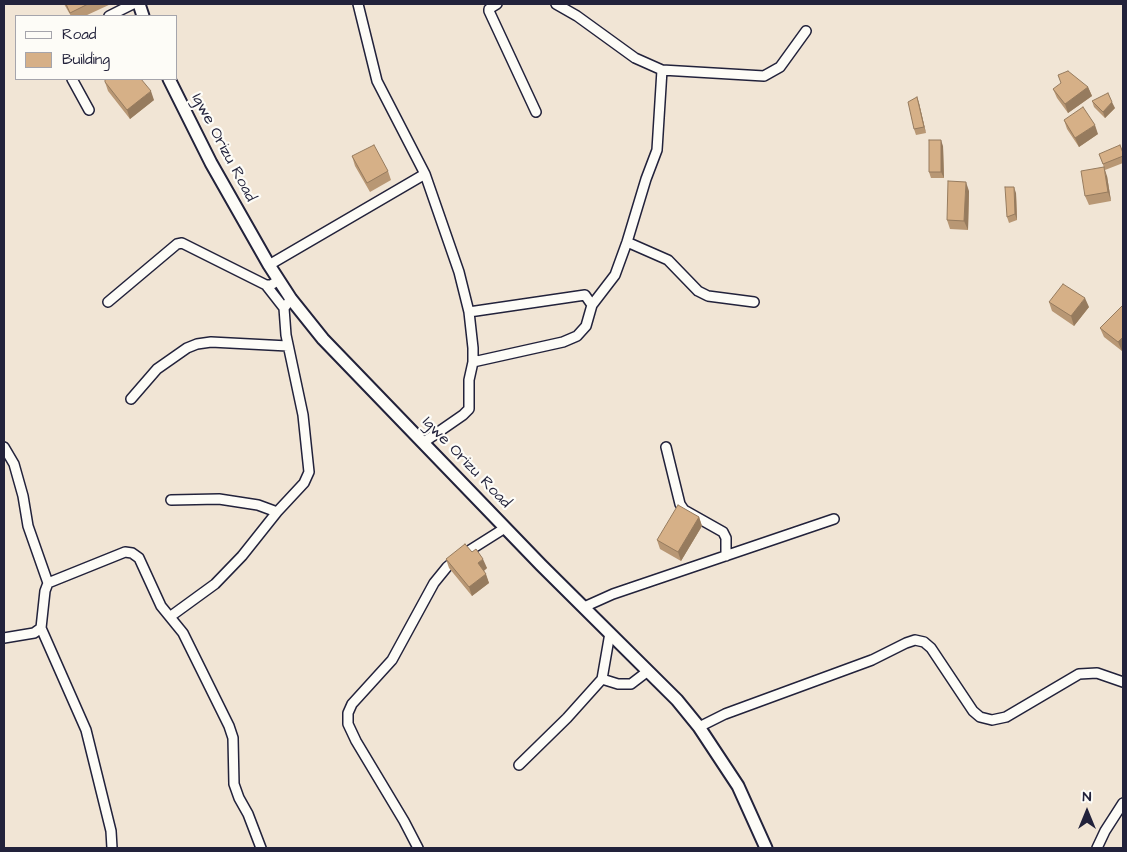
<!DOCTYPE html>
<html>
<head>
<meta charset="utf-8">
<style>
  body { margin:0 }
  #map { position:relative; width:1127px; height:852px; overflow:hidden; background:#f1e5d5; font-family:"Architects Daughter",sans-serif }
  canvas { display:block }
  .frame { position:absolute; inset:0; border:5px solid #22223b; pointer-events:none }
  .legend { position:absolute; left:15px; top:15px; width:162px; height:65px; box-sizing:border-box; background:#fdfcf7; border:1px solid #a5a5ac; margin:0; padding:6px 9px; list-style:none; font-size:15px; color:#22223b }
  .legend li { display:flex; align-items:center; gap:10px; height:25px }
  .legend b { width:25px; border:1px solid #a5a5ac }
  .north { position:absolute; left:1062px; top:787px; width:50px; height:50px; -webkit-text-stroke:4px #fdfcf7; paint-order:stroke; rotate:0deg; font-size:14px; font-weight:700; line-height:20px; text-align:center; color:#22223b }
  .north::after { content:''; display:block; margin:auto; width:18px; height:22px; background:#22223b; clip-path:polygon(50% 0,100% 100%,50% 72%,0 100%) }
</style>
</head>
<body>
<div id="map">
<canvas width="1127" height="852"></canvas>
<div class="frame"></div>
<ul class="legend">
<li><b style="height:6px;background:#fdfcf7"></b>Road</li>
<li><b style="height:14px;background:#d6b087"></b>Building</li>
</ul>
<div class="north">N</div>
</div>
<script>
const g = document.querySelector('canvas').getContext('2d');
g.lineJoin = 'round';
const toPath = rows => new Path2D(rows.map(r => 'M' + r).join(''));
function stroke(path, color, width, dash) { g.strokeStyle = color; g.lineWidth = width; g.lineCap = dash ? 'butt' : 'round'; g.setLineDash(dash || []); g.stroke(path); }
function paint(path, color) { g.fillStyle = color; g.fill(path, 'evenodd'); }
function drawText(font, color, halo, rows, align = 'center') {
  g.font = font + ' "Architects Daughter",sans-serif'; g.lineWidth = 4.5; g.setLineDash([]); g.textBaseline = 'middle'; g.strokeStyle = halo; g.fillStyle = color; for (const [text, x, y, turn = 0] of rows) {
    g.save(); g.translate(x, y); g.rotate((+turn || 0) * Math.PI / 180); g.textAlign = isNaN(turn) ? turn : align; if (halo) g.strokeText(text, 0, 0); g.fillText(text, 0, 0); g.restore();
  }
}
const street = toPath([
  [358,4,377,81,425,174,459,272,469,312,473,348,473,362,469,380,469,409,463,415,424,442],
  [497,4,489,9,489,11,536,112],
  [556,4,577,16,635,58,662,70,764,76,780,67,806,31],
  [109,16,133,4],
  [72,79,89,110],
  [627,242,668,260,698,291,708,296,754,302],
  [269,265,425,174],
  [266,285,284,308],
  [108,302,177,244,182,243,266,285,271,285,279,280],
  [469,312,585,295,592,305],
  [473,362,563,342,577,336,586,326,592,305,615,275,627,242,646,179,657,150,662,70],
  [131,399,157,369,187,348,197,344,211,342,288,346],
  [4,447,14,464,23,496,28,526,48,583],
  [666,447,680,504,684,510,723,532,726,538,726,556],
  [171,500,219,499,258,505,277,512],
  [584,607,613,594,834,519],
  [171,616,215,584,242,556,277,512,304,483,309,472,303,415,286,335,284,308,291,299],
  [41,628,86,730,111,831,112,848],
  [4,638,34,633,41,628,45,591,48,583,125,552,132,553,139,558,161,606,183,633,229,726,233,738,234,784,239,798,248,814,261,848],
  [602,679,618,684,631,684,648,671],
  [699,727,725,714,872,660,906,643,915,640,924,642,931,648,973,711,980,717,992,720,1006,717,1079,674,1097,673,1123,682],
  [519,765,567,718,602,679,610,633],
  [418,848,404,821,356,741,348,724,348,713,352,704,392,660,434,583,447,567,459,557,505,528],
  [1097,848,1105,831,1123,803]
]);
const secondary = toPath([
  [139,4,143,16],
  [169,79,211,163,269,265,291,299,323,339,541,565,677,700,699,727,738,786,766,848]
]);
stroke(street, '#22223b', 12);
stroke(secondary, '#22223b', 15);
stroke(street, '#fdfcf7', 9);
stroke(secondary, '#fdfcf7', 11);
paint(toPath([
  [64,4,111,4,85,16,71,16],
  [105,82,154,100,130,119,108,91],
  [1088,87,1092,96,1068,113,1057,98,1053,89],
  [917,97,919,103,926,133,916,135,914,129],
  [1092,101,1115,108,1105,118,1094,107],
  [1064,120,1098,134,1079,147,1067,129],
  [943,146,944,178,931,178,929,172],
  [1123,153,1123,163,1105,170,1099,154],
  [352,156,388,171,391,180,370,192,355,166],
  [1107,176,1111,201,1089,205,1085,196],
  [969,191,968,230,950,229,947,220],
  [1016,193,1017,220,1009,223,1007,217],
  [1049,302,1089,307,1074,326,1052,311],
  [1123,305,1123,349,1122,351,1104,337,1100,328],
  [699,517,702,526,681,561,660,549,657,540],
  [472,552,487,568,484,571,489,583,472,596,449,568,446,559]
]), '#b89774');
paint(toPath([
  [1088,87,1092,96,1068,113,1065,104],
  [151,91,154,100,130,119,127,110],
  [917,97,919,103,926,133,924,127],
  [1112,102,1115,108,1105,118,1103,112],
  [1095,125,1098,134,1079,147,1075,138],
  [941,140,943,146,944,178,941,172],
  [1104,167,1107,176,1111,201,1108,192],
  [966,182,969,191,968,230,964,221],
  [1014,187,1016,193,1017,220,1015,214],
  [1085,298,1089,307,1074,326,1071,316],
  [1123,337,1123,349,1122,351,1118,342],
  [699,517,702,526,681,561,678,552],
  [483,559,487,568,481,573,478,563],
  [486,574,489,583,472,596,469,587]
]), '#967b5e');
const building = toPath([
  [66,4,88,4,70,13,66,4],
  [1068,71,1088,87,1065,104,1053,89,1061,83,1058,75,1068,71],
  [105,79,141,79,151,91,127,110,105,82,105,79],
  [1108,93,1112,102,1103,112,1092,101,1108,93],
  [917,97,924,127,914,129,908,102,917,97],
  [1083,107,1095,125,1075,138,1064,120,1083,107],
  [929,140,941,140,941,172,929,172,929,140],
  [374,145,388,171,367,183,352,156,374,145],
  [1120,145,1123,153,1123,156,1103,164,1099,154,1120,145],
  [1104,167,1108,192,1085,196,1081,171,1104,167],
  [948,181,966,182,964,221,947,220,948,181],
  [1005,187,1014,187,1015,214,1007,217,1005,187],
  [1063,284,1085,298,1071,316,1049,302,1063,284],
  [1123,305,1123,337,1118,342,1100,328,1123,305],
  [678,505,699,517,678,552,657,540,678,505],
  [465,544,472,552,476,549,483,559,478,563,486,574,469,587,446,559,465,544]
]);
paint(building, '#d6b087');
stroke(building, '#967b5e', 1);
drawText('16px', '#22223b', '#fdfcf7', [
  ["Igwe Orizu Road",223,148,62],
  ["Igwe Orizu Road",466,463,46]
]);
</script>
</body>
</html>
